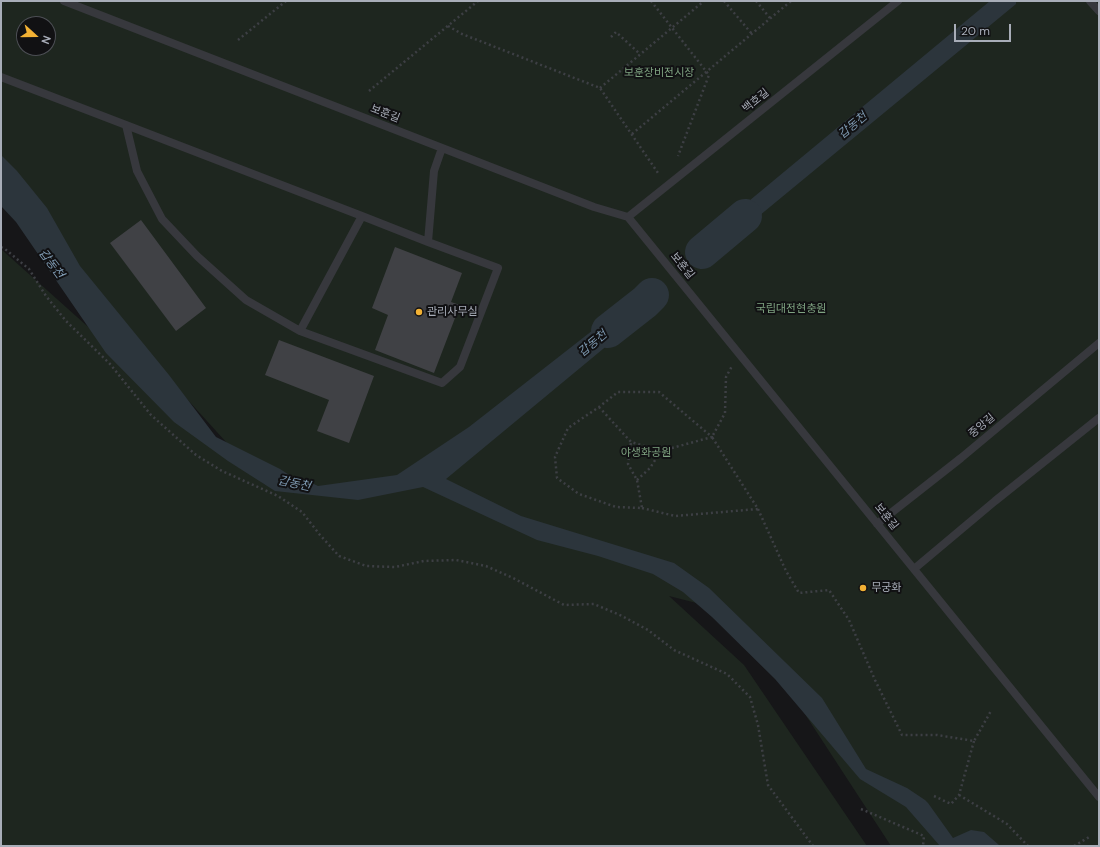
<!DOCTYPE html>
<html>
<head>
<meta charset="utf-8">
<style>
  body { margin:0 }
  #map { position:relative; width:1100px; height:847px; overflow:hidden; background:#161618; font-family:"DM Sans",sans-serif }
  canvas { display:block }
  .frame { position:absolute; inset:0; border:2px solid #a8adb8; pointer-events:none }
  .north { position:absolute; left:16px; top:16px; width:40px; height:40px; box-sizing:border-box; background:#111113; border:1px solid #4d4f55; border-radius:50%; rotate:111deg; font-size:11px; font-weight:700; line-height:16px; text-align:center; color:#a8adb8 }
  .north::after { content:''; display:block; margin:auto; width:14px; height:18px; background:#f2b134; clip-path:polygon(50% 0,100% 100%,50% 72%,0 100%) }
  .scale { position:absolute; left:954px; top:24px; width:57px; height:18px; box-sizing:border-box; border:2px solid #a8adb8; border-top:0; padding-left:5px; font-size:12px; line-height:14px; white-space:nowrap; color:#a8adb8; -webkit-text-stroke:3px #111113; paint-order:stroke }
</style>
</head>
<body>
<div id="map">
<canvas width="1100" height="847"></canvas>
<div class="frame"></div>
<div class="north">N</div>
<div class="scale">20 m</div>
</div>
<script>
const g = document.querySelector('canvas').getContext('2d');
g.lineJoin = 'round';
function paint(path, color) { g.fillStyle = color; g.fill(path, 'evenodd'); }
const toPath = rows => new Path2D(rows.map(r => 'M' + r).join(''));
function stroke(path, color, width, dash) { g.strokeStyle = color; g.lineWidth = width; g.lineCap = dash ? 'butt' : 'round'; g.setLineDash(dash || []); g.stroke(path); }
function drawText(font, color, halo, rows, align = 'center') {
  g.font = font + ' "DM Sans","Noto Sans KR",sans-serif'; g.lineWidth = 4; g.setLineDash([]); g.textBaseline = 'middle'; g.strokeStyle = halo; g.fillStyle = color; for (const [text, x, y, turn = 0] of rows) {
    g.save(); g.translate(x, y); g.rotate((+turn || 0) * Math.PI / 180); g.textAlign = isNaN(turn) ? turn : align; if (halo) g.strokeText(text, 0, 0); g.fillText(text, 0, 0); g.restore();
  }
}
paint(toPath([
  [1,1,1099,1,1099,846,891,846,756,639,728,611,669,596,744,665,867,846,1,846,1,249,265,485,1,194],
  [24,24,48,24,48,48,24,48]
]), '#1e261f');
paint(toPath([
  [990,1,1016,1,1016,4,725,244,716,247,709,245,708,238,714,230],
  [1,155,17,171,47,208,80,266,169,375,216,437,280,469,303,484,306,480,318,486,397,475,469,427,634,298,640,299,645,302,646,308,644,315,446,479,521,516,674,563,709,588,822,698,866,769,907,788,925,800,928,803,953,838,971,830,984,832,999,845,1006,846,940,846,906,807,860,779,775,679,712,617,683,592,653,574,598,556,537,540,423,487,358,500,275,491,228,461,174,422,106,353,16,222,1,206]
]), '#2c353c');
stroke(toPath([
  [702,252,745,216],
  [608,331,645,302,652,295]
]), '#2c353c', 34);
paint(toPath([
  [141,220,206,308,176,331,110,243],
  [395,247,462,273,451,302,460,305,434,373,375,350,388,315,372,308],
  [279,340,374,376,349,443,317,431,329,400,265,375]
]), '#404145');
stroke(toPath([
  [651,1,709,75,678,156],
  [724,1,752,34],
  [756,1,770,18],
  [448,26,462,34,600,88,658,173],
  [611,37,616,32,640,54],
  [238,40,286,1],
  [600,88,704,1],
  [369,91,478,1],
  [632,134,791,1],
  [1,247,5,249,29,269,46,296,66,321,110,364,151,415,196,455,222,471,278,496,302,512,320,535,339,556,366,566,395,567,424,561,456,560,486,566,513,578,564,605,594,604,622,616,648,630,674,650,727,674,750,697,758,725,768,785,813,846],
  [599,407,631,442,661,451,712,437,659,392,618,392,599,407,568,428,555,457,557,478,579,494,616,507,642,508,637,480,628,464,631,442],
  [637,480,650,468,661,451],
  [642,508,675,516,758,509,712,437,725,413,726,377,732,366],
  [758,509,786,571,799,593,829,590,849,620,875,680,902,735,937,735,974,741,991,711],
  [959,795,1007,824,1028,846],
  [934,796,951,804,959,795,974,741],
  [861,809,924,836,923,846],
  [1074,846,1091,836]
]), '#3d3f44', 2.5, [2, 3]);
stroke(toPath([
  [64,1,594,207,628,217,1099,797],
  [1090,1,1099,11],
  [1,77,126,125,362,216,428,242,498,268,460,367,442,383,300,331,246,300,197,256,162,219,137,171,126,125],
  [628,217,898,1],
  [428,242,434,171,442,148],
  [300,331,362,216],
  [877,524,961,458,1099,343],
  [914,569,995,501,1099,418]
]), '#37383d', 8);
for (const [x, y, r, color] of [
  [419,312,4,"#f2b134"],
  [863,588,4,"#f2b134"]
]) { const dot = new Path2D(); dot.arc(x, y, r, 0, 2 * Math.PI); g.fillStyle = color; g.fill(dot); stroke(dot, '#111113', 1.5); }
drawText('11px', '#7fa381', '#111113', [
  ["보훈장비전시장",659,73],
  ["국립대전현충원",791,309],
  ["야생화공원",646,453]
]);
drawText('11px', '#a8adb8', '#111113', [
  ["백호길",756,101,-39],
  ["보훈길",385,114,21],
  ["보훈길",682,266,51],
  ["중앙길",982,426,-40],
  ["보훈길",886,517,51]
]);
drawText('11px', '#a8adb8', '#111113', [
  ["관리사무실",427,312],
  ["무궁화",871,588]
], 'left');
drawText('italic 12px', '#7f9bb3', '#111113', [
  ["갑동천",853,126,-40],
  ["갑동천",51,264,53],
  ["갑동천",593,344,-40],
  ["갑동천",294,484,12]
]);
</script>
</body>
</html>
